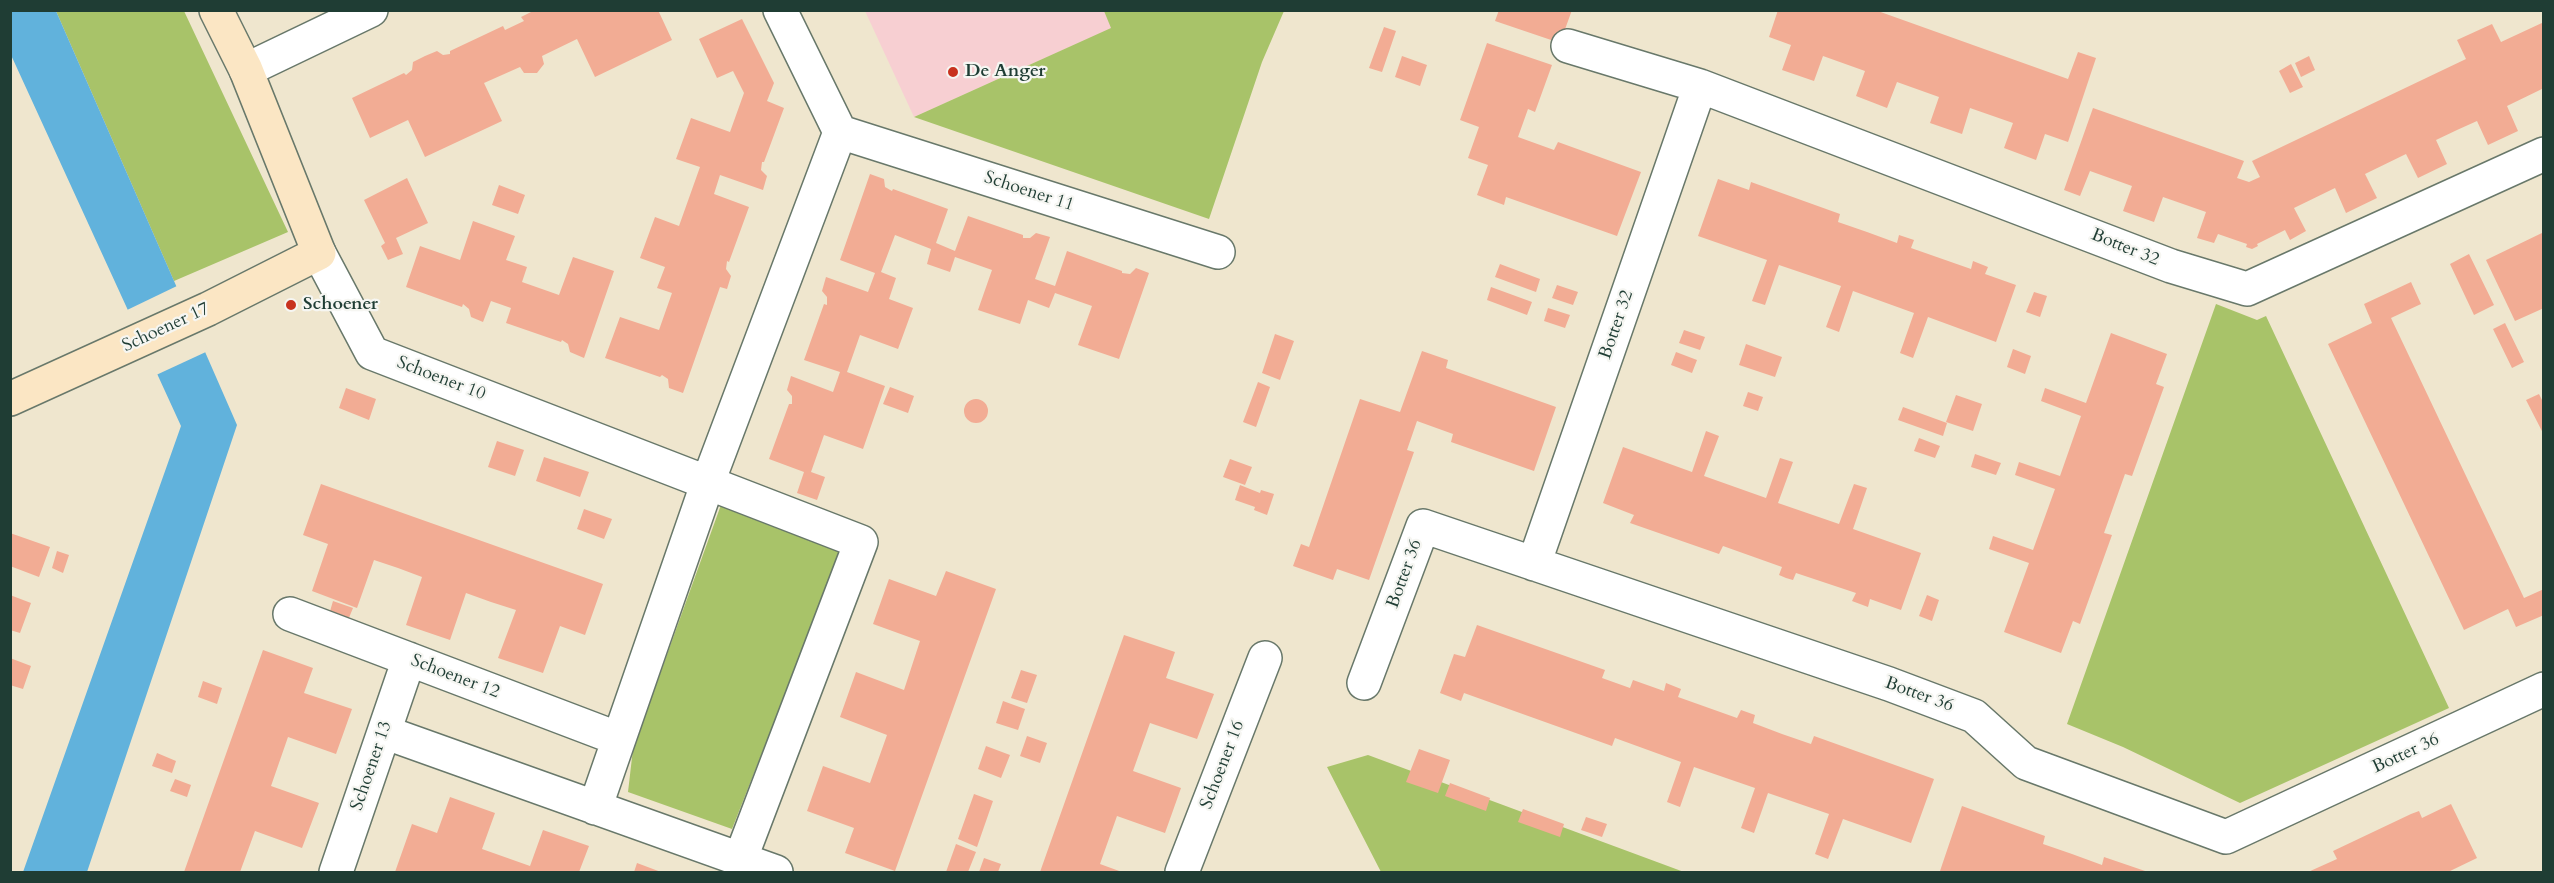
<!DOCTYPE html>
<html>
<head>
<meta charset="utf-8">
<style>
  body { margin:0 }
  #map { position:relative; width:2554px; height:883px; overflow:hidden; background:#efe6ce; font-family:Cardo,serif }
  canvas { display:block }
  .frame { position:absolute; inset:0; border:12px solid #1f3d34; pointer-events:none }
</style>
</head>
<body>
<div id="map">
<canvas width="2554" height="883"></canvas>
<div class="frame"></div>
</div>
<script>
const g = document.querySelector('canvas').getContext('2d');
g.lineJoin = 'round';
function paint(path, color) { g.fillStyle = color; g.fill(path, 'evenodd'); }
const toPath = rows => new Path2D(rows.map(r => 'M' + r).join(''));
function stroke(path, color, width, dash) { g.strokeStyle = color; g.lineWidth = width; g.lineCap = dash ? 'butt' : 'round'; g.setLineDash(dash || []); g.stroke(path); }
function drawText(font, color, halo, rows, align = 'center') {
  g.font = font + ' Cardo,serif'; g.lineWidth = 4.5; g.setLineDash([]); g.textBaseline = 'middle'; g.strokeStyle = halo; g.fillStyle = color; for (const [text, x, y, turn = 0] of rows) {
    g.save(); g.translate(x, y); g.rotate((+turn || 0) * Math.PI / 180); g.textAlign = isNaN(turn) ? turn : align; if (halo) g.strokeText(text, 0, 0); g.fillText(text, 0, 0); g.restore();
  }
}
paint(toPath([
  [865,11,1104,11,1112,28,914,117]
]), '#f7cfd2');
paint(toPath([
  [56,11,184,11,288,232,174,281],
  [1104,11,1284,11,1262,62,1209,219,914,117,1111,28],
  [2216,304,2257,320,2266,316,2449,708,2240,803,2123,747,2067,724],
  [722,502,843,547,732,829,628,792,633,749],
  [1368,755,1684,872,1381,872,1327,767]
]), '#a8c369');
paint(toPath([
  [10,11,56,11,237,425,87,872,23,872,181,426,11,55]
]), '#61b2dc');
paint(toPath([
  [179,285,208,351,154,376,125,311]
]), '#efe6ce');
paint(toPath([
  [535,10,658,10,672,40,595,77,577,39,542,56,544,64,537,73,524,73,520,67,484,83,502,121,425,157,408,120,370,138,352,98,404,73,406,75,412,70,413,62,425,56,437,51,443,55,450,54,450,51,503,26,505,30,524,21,521,17],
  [1499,10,1572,10,1560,43,1495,21],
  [1778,10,1875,10,2068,79,2078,52,2096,58,2068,142,2045,134,2036,160,2004,148,2013,123,1970,108,1962,134,1930,123,1939,97,1897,82,1887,108,1856,96,1865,71,1823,56,1814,81,1782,70,1791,45,1769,37],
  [742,19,774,83,767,101,784,108,764,162,762,162,761,170,767,176,763,190,720,175,714,194,749,207,729,262,727,261,726,269,731,276,727,289,720,287,683,393,669,388,668,379,662,375,660,377,605,358,620,317,659,330,672,293,657,288,665,267,640,258,655,217,679,226,700,167,676,159,691,118,730,132,744,93,733,71,717,78,699,39],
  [2544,22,2544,88,2507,106,2518,131,2488,145,2477,121,2457,130,2436,140,2447,164,2418,178,2406,154,2365,174,2377,198,2346,213,2335,188,2294,208,2306,231,2290,240,2285,230,2257,244,2258,246,2252,249,2246,247,2247,244,2218,234,2214,243,2197,238,2206,212,2163,197,2154,222,2123,211,2132,186,2090,171,2080,196,2064,190,2093,108,2244,161,2237,178,2249,182,2260,177,2252,161,2466,59,2457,40,2492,24,2501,42],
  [1384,27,1396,31,1382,72,1369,68],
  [1487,43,1552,65,1535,112,1528,109,1518,137,1554,150,1558,142,1641,172,1617,236,1506,197,1504,205,1477,195,1488,165,1468,158,1479,127,1460,120],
  [1402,56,1427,65,1420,86,1395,77],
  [2309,56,2315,70,2301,77,2295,63],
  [2291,64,2303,87,2290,93,2279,71],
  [870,174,884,179,885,187,892,191,893,189,948,209,936,243,955,251,968,216,1023,235,1023,238,1030,238,1036,233,1050,237,1035,279,1055,286,1067,251,1122,271,1122,273,1130,274,1136,268,1149,273,1119,359,1078,345,1092,306,1055,293,1049,308,1028,300,1020,324,978,310,992,270,955,257,950,272,927,264,931,249,895,235,881,272,896,278,889,299,913,308,898,349,860,335,847,372,885,386,863,449,824,435,811,472,825,477,817,500,797,493,804,472,769,459,789,404,792,404,792,396,787,390,791,376,833,392,840,372,804,360,824,304,827,305,827,297,822,291,826,277,868,292,875,273,840,260],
  [407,178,428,223,396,238,403,254,388,260,381,246,385,243,364,200],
  [1718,179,1749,190,1751,182,1840,214,1838,222,1867,232,1897,243,1899,235,1914,240,1911,248,1971,269,1973,261,1988,267,1985,274,2016,285,1996,342,1928,317,1913,358,1900,353,1914,313,1853,291,1839,332,1826,327,1841,286,1779,265,1765,305,1752,301,1767,260,1698,236],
  [499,185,525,195,518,214,492,205],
  [473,221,515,236,506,260,527,267,522,282,559,295,573,257,614,271,584,358,570,352,568,344,562,340,561,342,506,323,511,308,491,301,483,322,471,317,469,309,463,304,462,307,406,287,420,246,460,260],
  [2544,232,2544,308,2515,321,2486,260],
  [2469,254,2494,305,2474,315,2450,264],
  [1500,264,1540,279,1536,292,1495,277],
  [2411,282,2421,304,2391,318,2524,598,2544,589,2544,615,2516,627,2508,609,2464,630,2328,344,2372,323,2364,304],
  [1557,285,1578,292,1573,305,1552,298],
  [1491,287,1532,302,1527,315,1487,300],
  [2034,292,2047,296,2040,317,2026,312],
  [1548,308,1570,315,1565,328,1544,321],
  [2505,323,2524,362,2512,368,2493,329],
  [1684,330,1705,337,1700,350,1679,343],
  [2111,333,2167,354,2156,384,2164,387,2132,476,2125,474,2104,533,2112,535,2080,624,2073,621,2061,653,2004,632,2029,563,1989,549,1993,536,2033,550,2055,489,2015,475,2019,462,2060,476,2081,416,2041,401,2045,388,2086,403],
  [1275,334,1294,341,1280,380,1262,373],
  [1746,344,1782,357,1775,377,1739,365],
  [2013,349,2031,356,2025,374,2007,367],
  [1422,351,1448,360,1446,368,1556,407,1534,471,1451,442,1453,434,1417,421,1407,450,1414,452,1369,580,1337,569,1333,580,1293,566,1301,544,1309,547,1360,399,1400,412],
  [1676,352,1697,360,1692,373,1671,365],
  [1258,382,1270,387,1256,427,1243,422],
  [890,387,914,396,908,413,883,404],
  [346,388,376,399,369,420,339,408],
  [1748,392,1763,397,1758,411,1743,406],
  [2539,394,2544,404,2544,435,2526,400],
  [1956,395,1982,404,1973,431,1946,422],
  '964 411a12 12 0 1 1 24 0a12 12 0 1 1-24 0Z',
  [1903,407,1947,423,1943,436,1898,420],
  [1706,431,1719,436,1704,476,1766,498,1780,458,1793,462,1778,503,1839,524,1854,484,1867,488,1853,529,1921,553,1901,610,1870,599,1868,607,1852,601,1856,593,1796,573,1793,580,1786,578,1779,575,1782,567,1723,546,1719,554,1630,523,1634,515,1603,503,1623,447,1692,472],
  [1919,438,1940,446,1935,458,1914,451],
  [497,441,524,450,515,476,488,467],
  [1975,454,2001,463,1996,475,1971,467],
  [544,457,589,472,580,497,536,481],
  [1230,459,1252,467,1245,485,1223,477],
  [321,484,603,584,585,635,560,626,543,673,498,658,516,610,491,602,466,593,450,640,406,625,422,577,398,568,374,560,357,608,312,591,328,544,303,535],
  [1240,485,1260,493,1261,490,1274,494,1267,515,1254,510,1255,507,1235,500],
  [584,509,612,519,604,539,577,529],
  [10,533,50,547,39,577,10,566],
  [57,551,69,555,63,573,52,568],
  [946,571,996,589,895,871,845,853,854,828,807,811,823,766,870,783,887,735,840,717,856,672,904,690,920,641,873,624,889,579,936,596],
  [10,595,31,603,20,633,10,630],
  [1927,595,1939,600,1932,621,1919,616],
  [333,601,353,608,346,625,328,618],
  [1477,625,1605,670,1602,678,1630,688,1633,680,1664,691,1666,683,1681,689,1678,697,1737,718,1741,710,1755,715,1753,723,1782,734,1811,744,1814,736,1934,779,1911,843,1843,819,1828,859,1815,854,1829,814,1768,793,1754,833,1741,828,1755,788,1694,767,1680,807,1667,802,1681,762,1615,738,1612,746,1464,693,1461,701,1440,693,1454,654,1465,657],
  [1124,635,1175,652,1166,678,1214,694,1197,739,1150,723,1133,771,1181,788,1165,833,1117,816,1100,864,1122,872,1040,872],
  [263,650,313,668,304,693,352,709,336,754,288,737,271,786,319,803,302,848,255,831,240,872,184,872],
  [10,658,31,666,23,689,10,685],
  [1021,670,1037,675,1027,703,1011,698],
  [203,681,222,688,217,704,198,697],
  [1003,701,1025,709,1018,730,996,723],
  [1027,736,1047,743,1040,763,1020,756],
  [986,746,1010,755,1001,778,978,769],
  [1419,749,1450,760,1438,793,1406,782],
  [157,753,176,761,172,773,152,766],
  [175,779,191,785,187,797,170,791],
  [1450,783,1490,798,1486,811,1445,796],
  [974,794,993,801,977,847,958,839],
  [450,797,495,813,482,849,530,866,543,830,589,846,579,872,395,872,412,824,437,833],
  [2451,804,2477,858,2448,872,2308,872,2337,859,2333,851,2411,814,2419,811,2422,818],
  [1962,806,2045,836,2043,844,2072,854,2102,865,2104,857,2148,872,1940,871],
  [1523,809,1564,824,1560,837,1518,822],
  [1586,817,1607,824,1602,837,1581,830],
  [956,844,976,852,968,872,946,872],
  [984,858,1001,864,998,872,979,872],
  [637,863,661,872,634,872]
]), '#f2ac94');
const street = toPath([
  [1568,46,1700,86,2171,266,2247,289,2544,154],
  [246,70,371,10],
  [840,132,1218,252],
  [319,253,372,353,861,542,740,860],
  [1534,564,1700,86],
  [290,614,619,739],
  [1364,683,1423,526,1889,684,1974,716,2026,763,2226,837,2544,689],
  [384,732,776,872],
  [595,808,708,482,840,132,780,10],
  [336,872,409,659],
  [1182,872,1265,658]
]);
const secondary = toPath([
  [10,399,208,309,319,253,246,70,216,10]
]);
stroke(street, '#68786a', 36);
stroke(secondary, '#68786a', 36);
stroke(street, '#fff', 33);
stroke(secondary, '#fbe6c4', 33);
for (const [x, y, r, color] of [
  [953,72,6,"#c8321e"],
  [291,305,6,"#c8321e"]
]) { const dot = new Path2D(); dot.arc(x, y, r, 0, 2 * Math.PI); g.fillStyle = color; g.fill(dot); stroke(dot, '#f6f6f2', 2); }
drawText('bold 18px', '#1f3d34', '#f6f6f2', [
  ["De Anger",965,72],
  ["Schoener",303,305]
], 'left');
drawText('18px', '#1f3d34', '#f6f6f2', [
  ["Schoener 11",1029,192,18],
  ["Botter 32",2125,248,22],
  ["Botter 32",1617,325,-71],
  ["Schoener 17",166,328,-25],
  ["Schoener 10",441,379,21],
  ["Botter 36",1405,574,-70],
  ["Schoener 12",455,677,21],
  ["Botter 36",1919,695,20],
  ["Botter 36",2406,754,-25],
  ["Schoener 16",1223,765,-69],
  ["Schoener 13",372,766,-71]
]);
</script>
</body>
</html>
